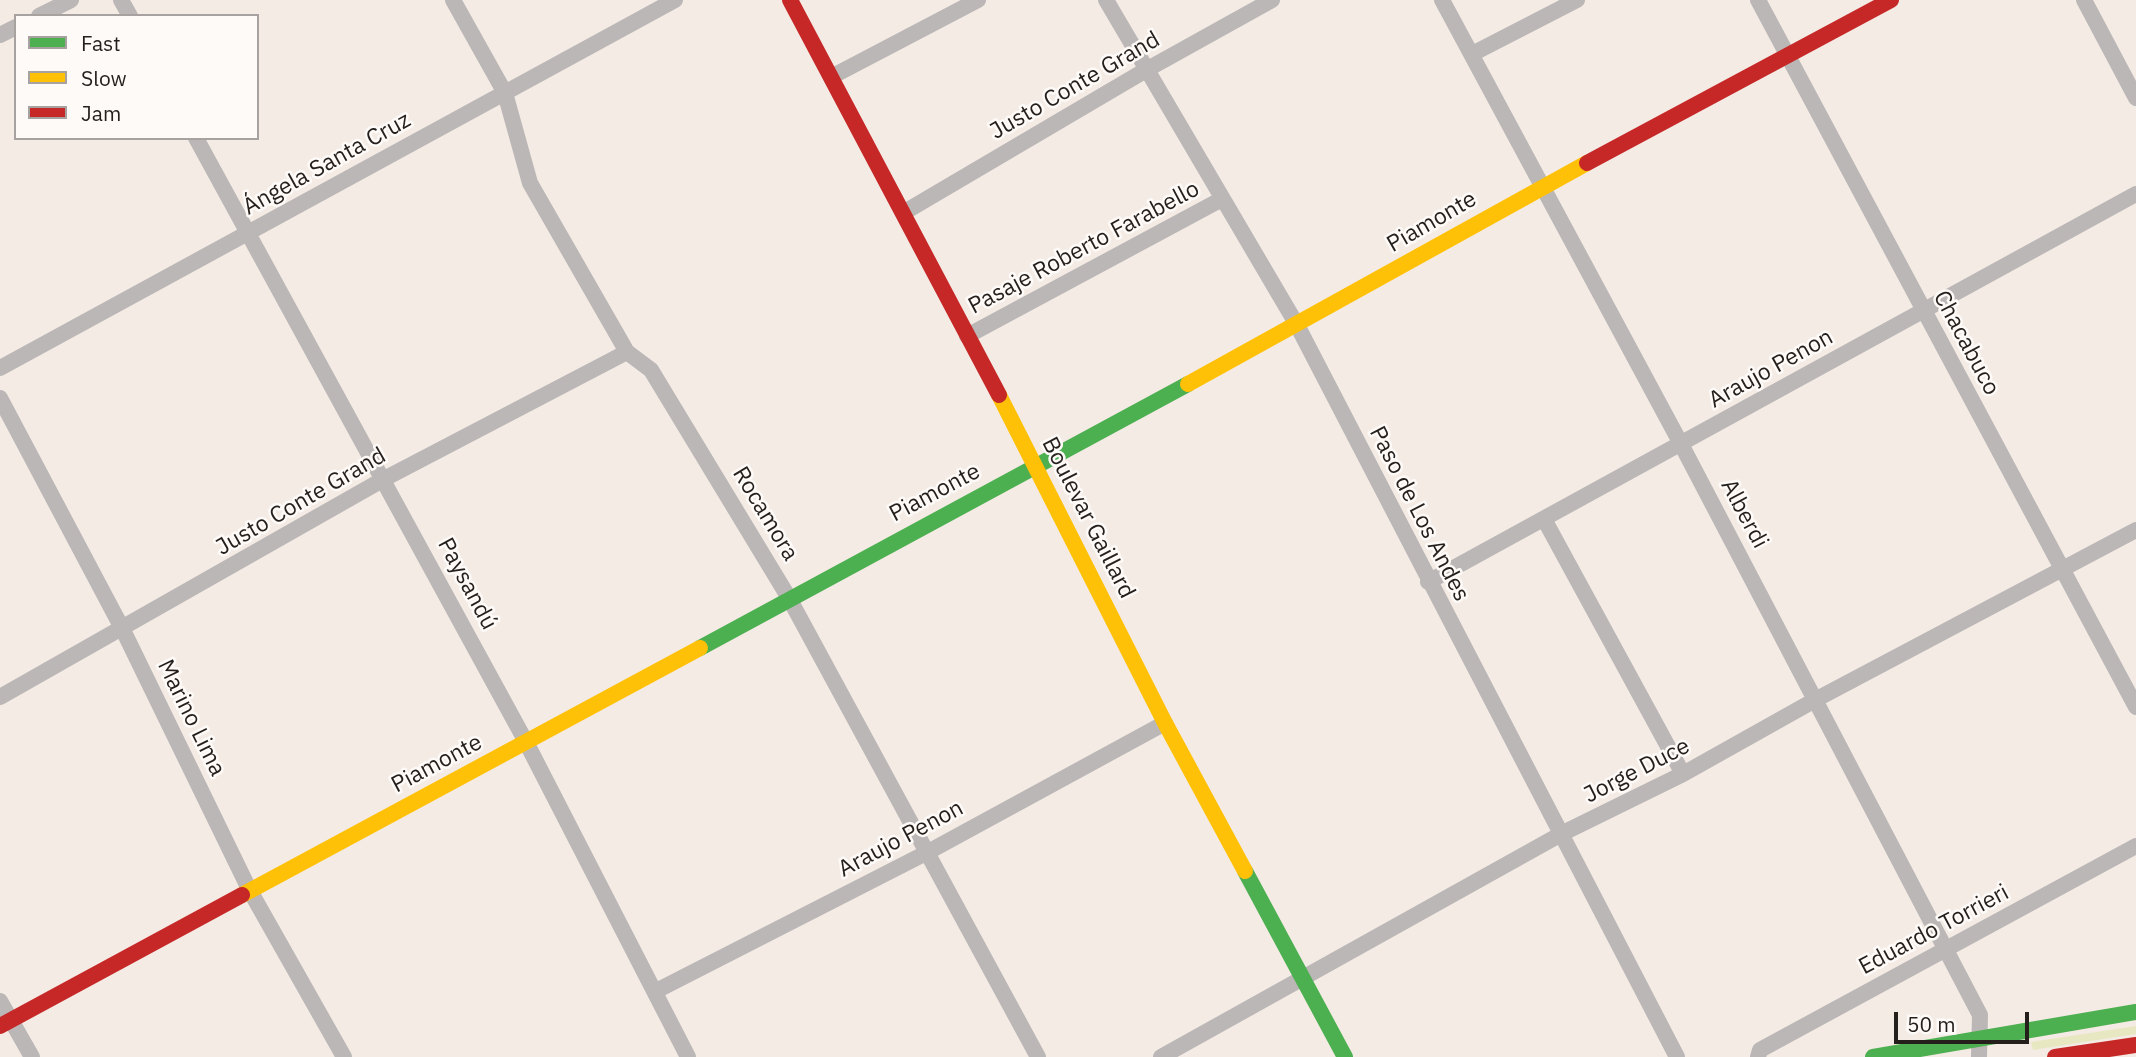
<!DOCTYPE html>
<html>
<head>
<meta charset="utf-8">
<style>
  body { margin:0 }
  #map { position:relative; width:2136px; height:1057px; overflow:hidden; background:#f4ebe5; font-family:"IBM Plex Sans",sans-serif }
  canvas { display:block }
  .legend { position:absolute; left:14px; top:14px; width:245px; height:126px; box-sizing:border-box; background:#fdfaf8; border:2px solid #a7a2a0; margin:0; padding:9px 12px; list-style:none; font-size:21px; color:#251f1b }
  .legend li { display:flex; align-items:center; gap:14px; height:35px }
  .legend b { width:35px; border:2px solid #a7a2a0 }
  .scale { position:absolute; left:1894px; top:1012px; width:135px; height:32px; box-sizing:border-box; border:4px solid #251f1b; border-top:0; padding-left:9px; font-size:21px; line-height:24px; white-space:nowrap; color:#251f1b; -webkit-text-stroke:5px #fdfaf8; paint-order:stroke }
</style>
</head>
<body>
<div id="map">
<canvas width="2136" height="1057"></canvas>
<ul class="legend">
<li><b style="height:9px;background:#4caf50"></b>Fast</li>
<li><b style="height:9px;background:#ffc107"></b>Slow</li>
<li><b style="height:9px;background:#c62828"></b>Jam</li>
</ul>
<div class="scale">50 m</div>
</div>
<script>
const g = document.querySelector('canvas').getContext('2d');
g.lineJoin = 'round';
function paint(path, color) { g.fillStyle = color; g.fill(path, 'evenodd'); }
const toPath = rows => new Path2D(rows.map(r => 'M' + r).join(''));
function stroke(path, color, width, dash) { g.strokeStyle = color; g.lineWidth = width; g.lineCap = dash ? 'butt' : 'round'; g.setLineDash(dash || []); g.stroke(path); }
function drawText(font, color, halo, rows, align = 'center') {
  g.font = font + ' "IBM Plex Sans",sans-serif'; g.lineWidth = 5; g.setLineDash([]); g.textBaseline = 'middle'; g.strokeStyle = halo; g.fillStyle = color; for (const [text, x, y, turn = 0] of rows) {
    g.save(); g.translate(x, y); g.rotate((+turn || 0) * Math.PI / 180); g.textAlign = isNaN(turn) ? turn : align; if (halo) g.strokeText(text, 0, 0); g.fillText(text, 0, 0); g.restore();
  }
}
paint(toPath([
  [2136,1026,2136,1034,2033,1050,2031,1042]
]), '#e7e8c1');
stroke(toPath([
  [121,0,130,16],
  [453,0,505,93,530,183,627,352,651,370,789,598,1038,1057],
  [1106,0,1297,325,1677,1057],
  [1442,0,1681,444,1980,1015,1979,1057],
  [1758,0,2136,707],
  [2084,0,2136,98],
  [39,16,71,0],
  [0,35,16,27],
  [1472,54,1577,0],
  [831,77,978,0],
  [196,138,526,742,688,1057],
  [903,213,1146,70,1272,0],
  [967,336,1222,199],
  [0,368,675,0],
  [0,398,123,630,249,889,344,1057],
  [1544,519,1683,774],
  [1428,582,2136,194],
  [0,697,384,479,627,352],
  [656,991,928,852,1165,723],
  [0,1001,32,1057],
  [1161,1057,1563,833,1683,774,1815,700,2136,530],
  [1758,1057,1760,1050,2136,846]
]), '#bbb7b6', 16);
stroke(toPath([
  [700,648,1188,384],
  [1245,871,1345,1057],
  [1873,1057,2136,1012]
]), '#4caf50', 16);
stroke(toPath([
  [1188,384,1587,163],
  [999,395,1165,723,1245,871],
  [242,895,700,648]
]), '#ffc107', 16);
stroke(toPath([
  [790,0,999,395],
  [1587,163,1891,0],
  [0,1026,242,895],
  [2055,1057,2136,1045]
]), '#c62828', 16);
drawText('23px', '#251f1b', '#fdfaf8', [
  ["Justo Conte Grand",1075,86,-30],
  ["Ángela Santa Cruz",327,164,-29],
  ["Piamonte",1432,222,-30],
  ["Pasaje Roberto Farabello",1084,248,-28],
  ["Chacabuco",1966,343,62],
  ["Araujo Penon",1771,369,-29],
  ["Piamonte",935,493,-28],
  ["Justo Conte Grand",301,502,-30],
  ["Rocamora",765,514,59],
  ["Paso de Los Andes",1419,514,63],
  ["Alberdi",1744,514,62],
  ["Boulevar Gaillard",1088,518,63],
  ["Paysandú",467,584,62],
  ["Marino Lima",191,718,64],
  ["Piamonte",437,764,-28],
  ["Jorge Duce",1637,771,-27],
  ["Araujo Penon",901,839,-28],
  ["Eduardo Torrieri",1934,930,-28]
]);
</script>
</body>
</html>
